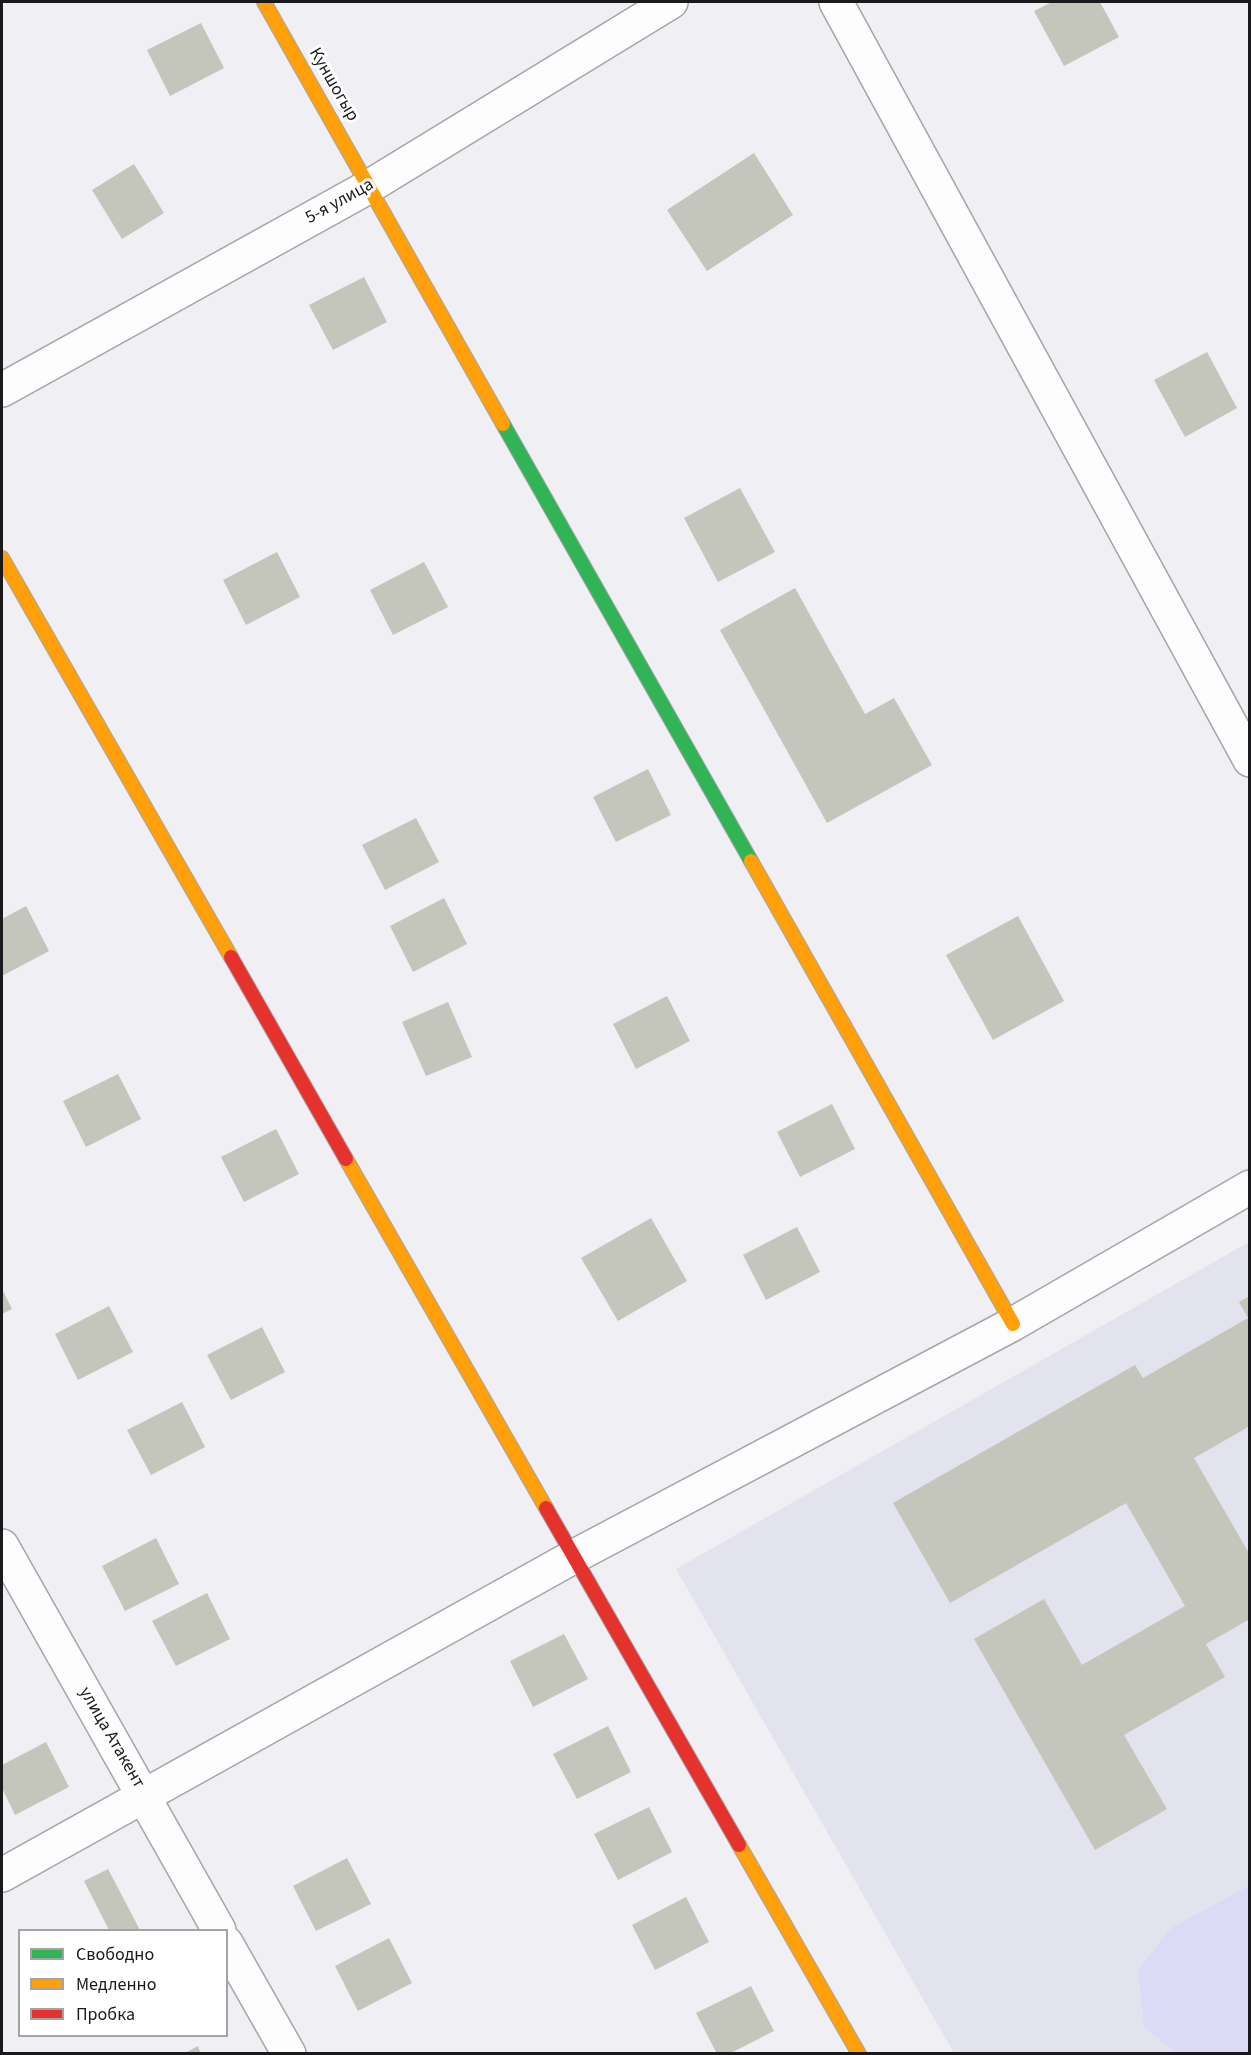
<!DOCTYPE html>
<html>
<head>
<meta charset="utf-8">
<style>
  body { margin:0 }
  #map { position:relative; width:1251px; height:2055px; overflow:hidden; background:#efeff4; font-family:"Source Sans 3",sans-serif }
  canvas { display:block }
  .frame { position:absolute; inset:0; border:3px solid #1a1a1d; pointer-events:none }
  .legend { position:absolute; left:18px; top:1929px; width:210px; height:108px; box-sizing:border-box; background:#fff; border:2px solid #a3a3a5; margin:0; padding:8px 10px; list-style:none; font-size:18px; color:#1a1a1d }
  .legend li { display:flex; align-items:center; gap:12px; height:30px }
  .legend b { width:30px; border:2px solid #a3a3a5 }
</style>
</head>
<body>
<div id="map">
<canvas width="1251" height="2055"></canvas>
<div class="frame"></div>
<ul class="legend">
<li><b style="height:8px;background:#30b455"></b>Свободно</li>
<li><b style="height:8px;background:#ff9f0a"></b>Медленно</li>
<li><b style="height:8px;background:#e5322d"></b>Пробка</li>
</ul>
</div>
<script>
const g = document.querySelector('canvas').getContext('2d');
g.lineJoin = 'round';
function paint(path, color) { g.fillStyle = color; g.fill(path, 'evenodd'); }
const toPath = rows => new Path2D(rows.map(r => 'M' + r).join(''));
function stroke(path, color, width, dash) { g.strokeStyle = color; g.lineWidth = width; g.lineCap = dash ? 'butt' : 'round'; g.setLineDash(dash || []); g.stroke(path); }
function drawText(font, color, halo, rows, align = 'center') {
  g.font = font + ' "Source Sans 3",sans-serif'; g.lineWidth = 6; g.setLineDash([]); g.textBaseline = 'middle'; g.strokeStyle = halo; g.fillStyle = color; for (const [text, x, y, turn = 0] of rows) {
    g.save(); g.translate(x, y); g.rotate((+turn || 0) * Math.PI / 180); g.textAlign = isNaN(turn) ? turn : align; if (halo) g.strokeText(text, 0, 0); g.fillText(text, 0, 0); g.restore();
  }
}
paint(toPath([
  [1249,1242,1249,2053,954,2053,676,1569]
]), '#e3e3ee');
paint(toPath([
  [1249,1886,1249,2053,1176,2053,1144,2027,1138,1970,1171,1928]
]), '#dbdbf6');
paint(toPath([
  [1052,2,1100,2,1119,37,1064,66,1034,11],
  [201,23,224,68,170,96,147,50],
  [754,153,793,215,707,271,667,210],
  [134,164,164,213,122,239,92,190],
  [364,277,387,322,333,350,309,305],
  [1207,352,1237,408,1185,437,1154,380],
  [740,488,775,552,718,582,684,518],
  [277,552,300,597,246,625,223,580],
  [424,562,448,607,393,635,370,590],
  [795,588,865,714,894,698,932,765,827,823,720,630],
  [648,769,671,815,616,842,593,797],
  [416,818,439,862,385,890,362,845],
  [444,898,467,944,413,972,390,926],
  [26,906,49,951,2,976,2,919],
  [1018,916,1064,1001,993,1040,946,955],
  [667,996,690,1041,636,1069,613,1024],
  [448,1002,472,1057,426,1076,402,1022],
  [118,1074,141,1119,86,1147,63,1101],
  [832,1104,855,1149,800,1177,777,1132],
  [276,1129,299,1174,244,1202,221,1157],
  [651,1218,687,1281,618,1321,581,1258],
  [797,1227,820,1272,766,1300,743,1255],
  [2,1289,12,1309,2,1314],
  [1250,1296,1250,1426,1194,1458,1250,1555,1250,1619,1206,1644,1225,1677,1124,1735,1167,1809,1095,1850,974,1639,1044,1599,1082,1665,1185,1606,1126,1503,950,1603,893,1503,1135,1365,1143,1378,1248,1318,1239,1302],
  [109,1306,133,1352,78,1380,55,1334],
  [262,1327,285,1372,231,1400,207,1355],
  [182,1402,205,1447,151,1475,127,1430],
  [156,1538,179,1584,125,1611,102,1566],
  [207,1593,230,1639,176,1666,152,1621],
  [564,1634,588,1679,533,1707,510,1661],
  [608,1726,631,1772,577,1799,553,1754],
  [46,1742,69,1787,15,1815,2,1788,2,1765],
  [649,1807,672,1852,618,1880,594,1834],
  [347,1858,371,1904,316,1931,293,1886],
  [108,1869,140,1930,109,1930,84,1881],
  [686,1897,709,1942,655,1970,632,1925],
  [389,1938,412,1983,358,2011,335,1966],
  [751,1986,774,2031,729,2054,717,2054,696,2013],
  [198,2046,201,2054,183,2054]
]), '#c4c6bb');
const street = toPath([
  [836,2,1250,760],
  [2,390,370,186,671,2],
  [2,1546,219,1930],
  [2,1875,573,1557,1013,1324,1250,1187],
  [226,1943,289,2054]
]);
const fast = toPath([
  [503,424,751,861]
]);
const slow = toPath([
  [264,2,503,424],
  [2,558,231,957],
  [751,861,1013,1324],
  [346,1159,546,1508],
  [739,1845,859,2054]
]);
const jam = toPath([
  [231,957,346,1159],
  [546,1508,739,1845]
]);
stroke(street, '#a5a5a9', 36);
stroke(fast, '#a5a5a9', 16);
stroke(slow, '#a5a5a9', 16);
stroke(jam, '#a5a5a9', 16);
stroke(street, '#fdfdfd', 33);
stroke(fast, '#30b455', 14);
stroke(slow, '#ff9f0a', 14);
stroke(jam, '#e5322d', 14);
drawText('18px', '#1a1a1d', '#fff', [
  ["Куншогыр",333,85,60],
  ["5-я улица",340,202,-29],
  ["улица Атакент",111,1738,60]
]);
</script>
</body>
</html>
